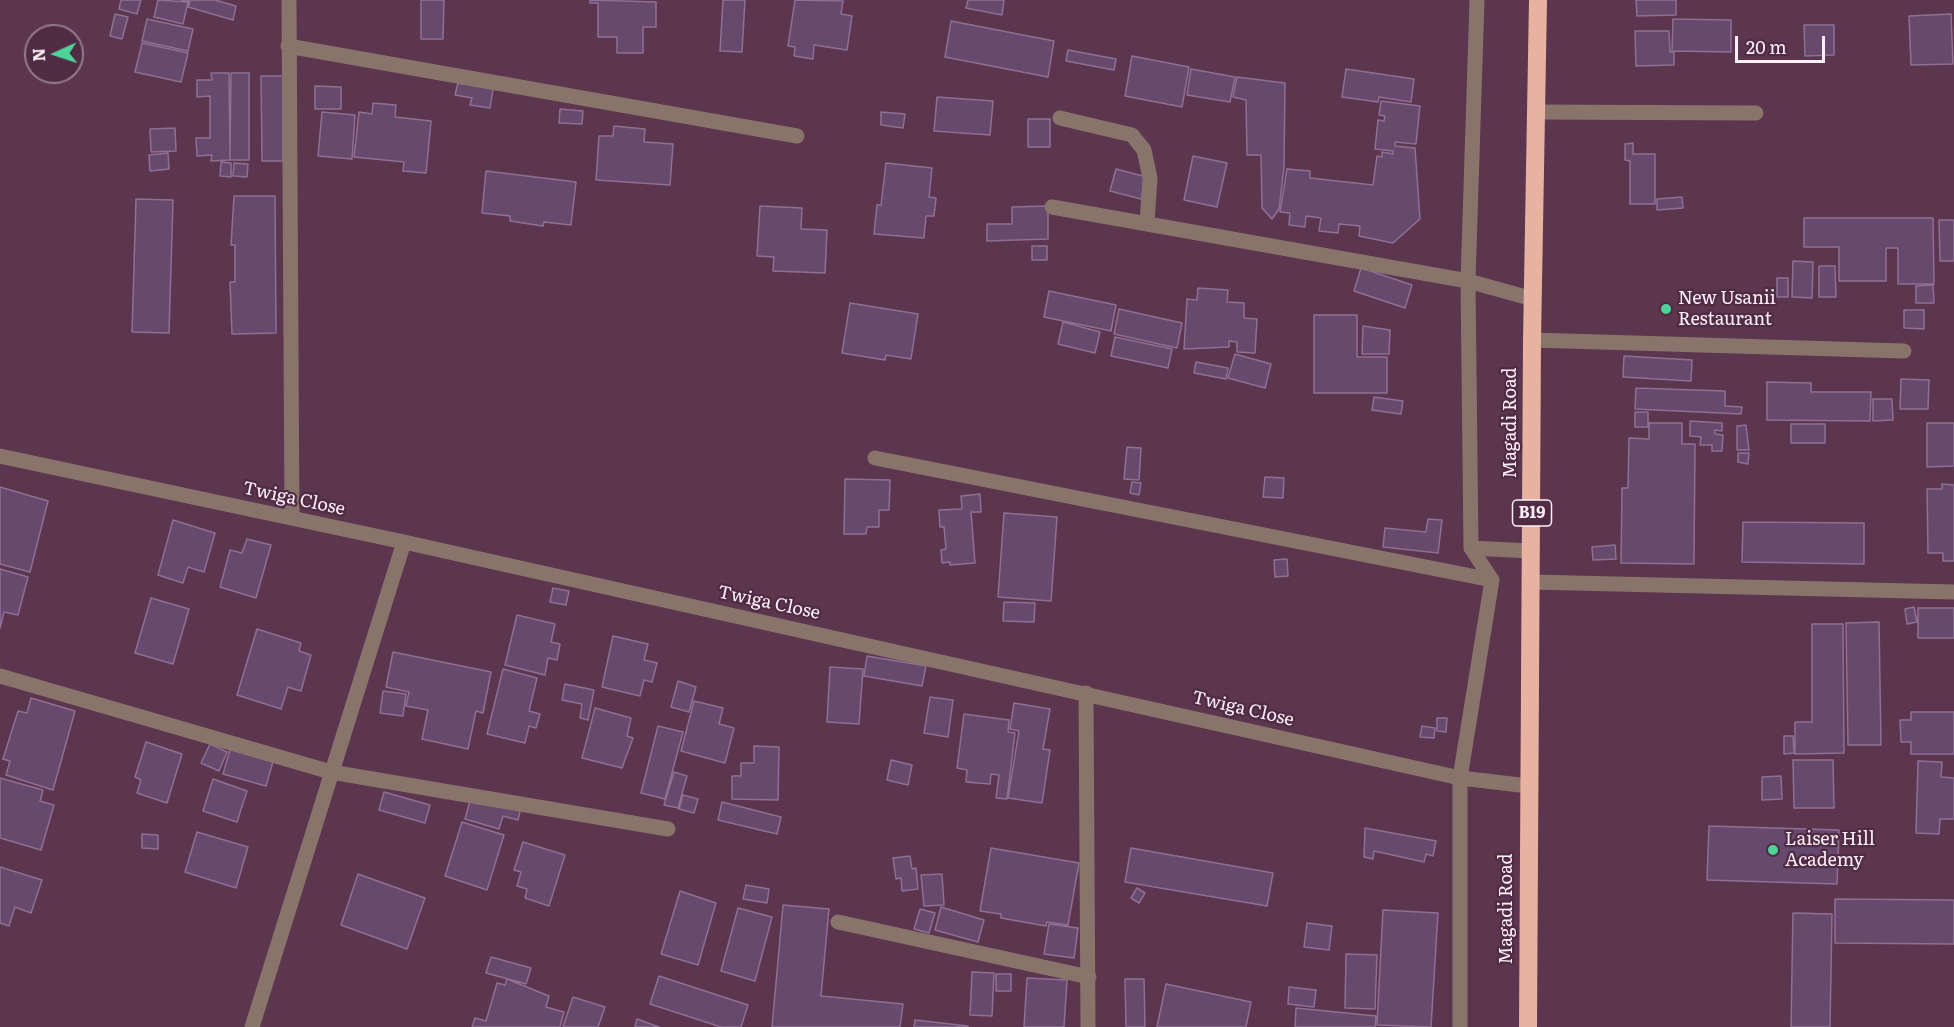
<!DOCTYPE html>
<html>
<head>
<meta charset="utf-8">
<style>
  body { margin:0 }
  #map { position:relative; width:1954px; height:1027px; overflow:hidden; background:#5c354e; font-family:Literata,serif }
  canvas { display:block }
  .north { position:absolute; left:24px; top:24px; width:60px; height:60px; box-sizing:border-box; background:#502b44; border:2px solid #967a8c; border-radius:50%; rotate:267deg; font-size:16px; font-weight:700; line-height:24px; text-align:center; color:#fff0f8 }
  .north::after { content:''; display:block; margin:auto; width:21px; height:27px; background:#4ed399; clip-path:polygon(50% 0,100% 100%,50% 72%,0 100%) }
  .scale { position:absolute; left:1735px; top:36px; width:90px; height:27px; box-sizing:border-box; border:3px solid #fff0f8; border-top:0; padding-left:8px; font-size:18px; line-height:21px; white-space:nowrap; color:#fff0f8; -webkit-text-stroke:4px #502b44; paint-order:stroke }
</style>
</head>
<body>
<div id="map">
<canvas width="1954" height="1027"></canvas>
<div class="north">N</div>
<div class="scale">20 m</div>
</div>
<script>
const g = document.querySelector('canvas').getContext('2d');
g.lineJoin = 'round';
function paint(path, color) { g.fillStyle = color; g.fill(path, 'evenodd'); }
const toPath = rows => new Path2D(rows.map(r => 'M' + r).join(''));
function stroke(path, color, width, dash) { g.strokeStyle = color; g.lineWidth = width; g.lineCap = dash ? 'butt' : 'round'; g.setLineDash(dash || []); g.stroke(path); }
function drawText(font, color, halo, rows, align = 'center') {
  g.font = font + ' Literata,serif'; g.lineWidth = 4.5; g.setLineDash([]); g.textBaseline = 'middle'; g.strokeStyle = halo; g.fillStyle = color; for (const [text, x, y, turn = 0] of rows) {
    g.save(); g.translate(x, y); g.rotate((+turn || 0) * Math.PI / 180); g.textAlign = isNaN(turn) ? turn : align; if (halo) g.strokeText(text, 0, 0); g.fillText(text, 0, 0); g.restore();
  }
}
const building = toPath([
  [121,0,141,0,137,14,119,9,121,0],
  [158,0,188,2,183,24,154,17,158,0],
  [181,0,215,0,236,6,233,20,188,7,190,2,181,0],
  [421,0,444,0,443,39,421,39,421,0],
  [590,0,656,2,656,27,643,27,643,53,617,53,617,37,598,37,598,3,590,3,590,0],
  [723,0,745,0,742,52,720,51,723,0],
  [795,0,843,1,841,14,852,16,847,50,814,45,813,59,794,56,795,47,788,46,795,0],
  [968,0,1004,0,1002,15,966,8,968,0],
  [1636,0,1676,0,1676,15,1637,16,1636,0],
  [115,14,128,17,122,39,110,36,115,14],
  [1951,14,1953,64,1911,65,1909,16,1951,14],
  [147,19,193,29,188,51,142,41,147,19],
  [1673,19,1731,20,1731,52,1672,51,1673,19],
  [951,21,1054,41,1048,77,945,57,951,21],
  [1804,25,1834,25,1834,55,1805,56,1804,25],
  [1635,31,1669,31,1670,52,1674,52,1674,65,1636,66,1635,31],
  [142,43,188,53,181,82,135,72,142,43],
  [1068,50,1116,59,1114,70,1066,61,1068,50],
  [1132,56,1189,67,1182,107,1125,96,1132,56],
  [1191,69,1235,77,1230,102,1187,95,1191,69],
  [1346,69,1414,79,1411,102,1379,97,1378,102,1342,97,1346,69],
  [211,73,229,73,230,160,211,161,212,155,197,156,196,138,210,138,210,96,197,97,197,80,212,80,211,73],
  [231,73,249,73,249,160,230,160,231,73],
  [261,76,283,76,283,161,262,161,261,76],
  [1237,77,1285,83,1284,168,1279,209,1272,219,1262,208,1261,155,1247,155,1246,100,1233,97,1237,77],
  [458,83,493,89,490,108,470,105,472,98,455,95,458,83],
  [315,86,341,87,341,109,315,109,315,86],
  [937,97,993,101,990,135,934,131,937,97],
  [1381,101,1420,106,1416,144,1395,142,1395,146,1415,148,1420,219,1393,243,1359,236,1360,226,1339,224,1338,233,1319,231,1321,218,1306,216,1305,227,1289,225,1290,213,1280,212,1287,169,1310,171,1310,178,1373,185,1377,156,1382,157,1382,152,1393,154,1393,151,1375,149,1378,120,1384,121,1385,116,1379,115,1381,101],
  [373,103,396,105,395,117,431,121,426,173,403,171,404,162,354,157,359,112,372,114,373,103],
  [560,109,583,111,582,124,559,123,560,109],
  [322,112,355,115,352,159,318,156,322,112],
  [881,112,905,114,903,128,881,125,881,112],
  [1028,119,1050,119,1050,147,1028,147,1028,119],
  [614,126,645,129,644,142,673,144,670,185,596,180,599,136,613,136,614,126],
  [175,128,176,151,151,152,150,129,175,128],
  [1633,143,1633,154,1655,154,1655,204,1630,204,1630,161,1625,160,1625,144,1633,143],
  [168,153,169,169,150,171,149,155,168,153],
  [1193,156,1227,163,1217,207,1184,200,1193,156],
  [221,162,231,163,231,177,220,176,221,162],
  [234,163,248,164,247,177,233,176,234,163],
  [886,163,932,168,929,197,936,198,934,216,926,216,924,238,874,234,877,205,881,205,886,163],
  [1116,169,1147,177,1141,199,1110,191,1116,169],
  [486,171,576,182,571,225,544,222,543,226,510,221,510,216,482,213,486,171],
  [234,196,275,196,276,333,232,334,230,282,235,282,235,245,231,245,234,196],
  [1682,197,1683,208,1657,210,1657,199,1682,197],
  [136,199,173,200,169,333,132,332,136,199],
  [760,206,802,208,801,229,827,230,825,273,773,271,774,257,757,256,760,206],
  [1048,206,1048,239,987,241,987,224,1012,224,1012,207,1048,206],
  [1804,218,1933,218,1934,284,1898,284,1898,248,1886,248,1886,281,1839,281,1839,247,1804,247,1804,218],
  [1939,220,1954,220,1954,261,1940,261,1939,220],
  [1032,246,1047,246,1047,260,1032,260,1032,246],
  [1793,261,1813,262,1812,298,1792,297,1793,261],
  [1819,266,1835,266,1836,297,1819,297,1819,266],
  [1361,268,1412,285,1405,308,1354,291,1361,268],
  [1777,278,1788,278,1788,297,1777,297,1777,278],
  [1933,285,1934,303,1916,303,1916,286,1933,285],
  [1198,288,1228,290,1227,302,1244,303,1244,318,1257,319,1255,353,1237,352,1237,342,1229,341,1229,347,1184,349,1187,299,1197,300,1198,288],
  [1049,291,1116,305,1111,331,1044,317,1049,291],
  [850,303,918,314,911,359,886,355,885,360,842,353,850,303],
  [1119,309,1182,323,1177,348,1114,334,1119,309],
  [1904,310,1924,310,1924,329,1904,328,1904,310],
  [1314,315,1357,315,1357,357,1387,357,1387,393,1314,393,1314,315],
  [1063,322,1100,332,1095,353,1058,344,1063,322],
  [1363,326,1390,330,1389,354,1362,354,1363,326],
  [1115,337,1172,349,1168,368,1111,356,1115,337],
  [1235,354,1271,364,1265,388,1228,378,1235,354],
  [1624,356,1692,360,1691,381,1623,377,1624,356],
  [1196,362,1228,368,1226,379,1194,373,1196,362],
  [1901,379,1929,380,1928,409,1900,409,1901,379],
  [1767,382,1811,383,1811,392,1871,392,1870,421,1767,420,1767,382],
  [1636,388,1725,391,1725,406,1742,407,1741,414,1635,409,1636,388],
  [1374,397,1403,401,1401,414,1372,410,1374,397],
  [1873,399,1892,399,1893,420,1873,421,1873,399],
  [1635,412,1648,412,1648,427,1635,427,1635,412],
  [1690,421,1722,423,1722,431,1715,430,1715,434,1723,435,1722,451,1712,451,1712,445,1700,445,1701,437,1690,436,1690,421],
  [1649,423,1682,423,1682,444,1695,444,1694,564,1621,563,1622,488,1628,488,1629,438,1649,439,1649,423],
  [1927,423,1954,423,1954,466,1927,467,1927,423],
  [1791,424,1825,424,1825,443,1791,443,1791,424],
  [1746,425,1749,450,1737,450,1737,426,1746,425],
  [1127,447,1141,448,1139,480,1124,479,1127,447],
  [1738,453,1749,453,1748,464,1738,462,1738,453],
  [1265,477,1284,478,1283,498,1263,497,1265,477],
  [845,479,890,480,889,510,879,510,879,527,867,527,866,534,844,534,845,479],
  [1132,482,1141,483,1139,495,1130,493,1132,482],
  [1942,484,1954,485,1954,561,1943,561,1943,553,1928,553,1927,489,1942,489,1942,484],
  [0,487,48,501,30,572,0,564,0,487],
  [980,494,981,512,971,512,975,563,950,565,950,562,942,563,941,550,946,549,944,527,940,527,939,510,962,509,961,496,980,494],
  [1004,513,1057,517,1051,601,998,597,1004,513],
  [1428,519,1442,520,1438,553,1383,547,1385,528,1426,532,1428,519],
  [173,520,215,533,204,572,188,567,183,583,158,575,173,520],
  [1743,522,1864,523,1864,564,1742,562,1743,522],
  [247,539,271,545,256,598,220,587,230,550,242,553,247,539],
  [1615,545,1616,559,1593,560,1592,547,1615,545],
  [1287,559,1288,576,1275,577,1274,560,1287,559],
  [0,569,28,577,18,615,4,612,0,628,0,569],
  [553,588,569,591,566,605,550,602,553,588],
  [151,598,189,609,173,664,135,653,151,598],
  [1004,602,1035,603,1034,622,1003,621,1004,602],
  [1914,607,1917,622,1907,624,1905,609,1914,607],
  [1918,608,1954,608,1954,638,1918,638,1918,608],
  [517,615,555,624,551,642,560,644,557,660,548,658,545,675,505,665,517,615],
  [1879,622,1881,745,1848,745,1846,623,1879,622],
  [1812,624,1843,624,1844,753,1795,754,1795,722,1812,722,1812,624],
  [257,629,301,643,299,651,311,655,301,691,288,687,281,709,237,695,257,629],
  [613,636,648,644,644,660,657,663,652,682,644,680,640,696,602,687,613,636],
  [393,652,491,672,483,713,476,711,468,749,422,739,428,710,406,706,409,692,386,687,393,652],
  [867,656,926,666,922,686,864,676,867,656],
  [830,667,863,669,859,724,827,722,830,667],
  [503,669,537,678,529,711,540,714,536,728,529,726,525,743,487,734,503,669],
  [678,681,696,687,689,712,671,707,678,681],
  [565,684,594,690,588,720,580,718,582,704,562,700,565,684],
  [383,691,406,694,403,716,380,713,383,691],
  [930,697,953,700,948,737,924,733,930,697],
  [31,698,75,711,53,790,6,775,10,761,3,759,18,711,27,713,31,698],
  [694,701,723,708,719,724,734,728,725,763,681,751,694,701],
  [1014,703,1050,709,1043,749,1050,750,1042,803,1008,798,1019,731,1010,729,1014,703],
  [595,708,631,718,627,736,633,738,622,768,582,758,595,708],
  [1911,712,1954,712,1954,754,1911,754,1911,742,1901,742,1900,720,1911,720,1911,712],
  [964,714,1009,720,1008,732,1015,733,1007,799,996,798,999,775,991,774,990,784,966,782,967,770,957,768,964,714],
  [1437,718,1447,718,1446,732,1437,731,1437,718],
  [658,726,683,732,665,799,641,793,658,726],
  [1422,726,1435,728,1434,738,1420,737,1422,726],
  [1784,736,1793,736,1794,753,1784,754,1784,736],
  [146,742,182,754,167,803,137,793,141,780,135,777,146,742],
  [210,744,227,752,219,771,201,763,210,744],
  [231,746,274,758,266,786,223,774,231,746],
  [754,746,779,747,778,800,732,799,732,776,741,776,741,763,754,763,754,746],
  [891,760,912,765,908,785,887,780,891,760],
  [1793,760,1833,760,1834,808,1794,808,1793,760],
  [1918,761,1942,762,1941,777,1954,778,1954,819,1940,819,1939,834,1916,833,1918,761],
  [674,772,687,776,678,808,664,805,674,772],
  [1781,776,1782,799,1762,800,1762,777,1781,776],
  [0,778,43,790,40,801,54,805,41,850,0,838,0,778],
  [213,779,247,791,237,822,203,811,213,779],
  [384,792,430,805,425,823,379,810,384,792],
  [683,795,698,799,694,813,679,809,683,795],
  [471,797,520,811,518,820,503,816,499,829,465,819,471,797],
  [722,802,781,817,777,834,718,820,722,802],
  [462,822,504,835,487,890,445,876,462,822],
  [1709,826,1839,830,1837,884,1707,880,1709,826],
  [1365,828,1436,841,1433,856,1426,854,1424,862,1374,851,1373,859,1364,857,1365,828],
  [197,832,248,847,236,888,185,872,197,832],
  [142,834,158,835,158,849,142,848,142,834],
  [523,842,565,855,549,906,525,898,527,889,517,886,521,872,514,870,523,842],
  [991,848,1079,863,1068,925,1047,922,1046,926,1001,918,1001,914,980,911,991,848],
  [1131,848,1273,873,1267,906,1125,882,1131,848],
  [910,856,912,869,916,868,918,889,902,891,901,878,896,879,893,858,910,856],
  [0,867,42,880,31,913,15,907,9,926,0,923,0,867],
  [358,874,425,898,407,949,341,925,358,874],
  [942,874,944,905,924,906,921,875,942,874],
  [746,885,769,889,767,903,743,899,746,885],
  [1137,888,1145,893,1139,903,1131,898,1137,888],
  [680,891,716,903,698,965,661,954,680,891],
  [1835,899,1954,900,1954,944,1835,943,1835,899],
  [783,905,829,909,821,996,903,1004,900,1027,772,1027,783,905],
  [941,907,984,920,978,942,935,930,941,907],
  [738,908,772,917,755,981,721,971,738,908],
  [920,909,935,913,929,933,914,929,920,909],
  [1383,910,1438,913,1431,1027,1377,1025,1383,910],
  [1793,913,1832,914,1830,1027,1791,1027,1793,913],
  [1307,923,1332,926,1329,950,1304,947,1307,923],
  [1049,924,1078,928,1074,958,1044,954,1049,924],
  [1346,954,1377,955,1375,1009,1345,1008,1346,954],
  [491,957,531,968,526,984,486,973,491,957],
  [972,972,994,973,992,1016,970,1015,972,972],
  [996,974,1011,974,1011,991,996,991,996,974],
  [659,976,748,1005,741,1027,721,1027,650,1004,659,976],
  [1027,978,1067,980,1064,1027,1024,1027,1027,978],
  [507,979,549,996,546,1007,564,1012,560,1027,472,1027,475,1018,486,1021,497,983,505,985,507,979],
  [1125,979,1144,979,1145,1027,1126,1027,1125,979],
  [1166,984,1251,1002,1246,1027,1157,1027,1166,984],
  [1289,987,1316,990,1314,1007,1288,1004,1289,987],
  [573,997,605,1007,598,1027,563,1027,573,997],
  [1296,1008,1376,1016,1375,1027,1295,1027,1296,1008],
  [637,1019,659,1027,635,1027,637,1019],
  [915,1020,968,1026,968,1027,914,1027,915,1020]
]);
paint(building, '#66496c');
stroke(building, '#8f7094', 1.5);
stroke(toPath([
  [1535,112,1756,113],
  [1532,340,1904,351],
  [875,458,1492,580],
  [1471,548,1531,551],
  [838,922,1089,977],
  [1460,1027,1460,778,1492,580,1471,548,1468,281,1477,0]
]), '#89746c', 15);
stroke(toPath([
  [289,0,292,518],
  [288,46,797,136],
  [1060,118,1132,135,1144,150,1150,178,1147,223],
  [1052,207,1468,281,1533,299],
  [0,456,404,542,1460,778,1529,786],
  [1531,582,1954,592],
  [0,676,331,772,668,829],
  [1086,693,1088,1027],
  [252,1027,404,542]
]), '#89746c', 15);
stroke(toPath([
  [1528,1027,1532,340,1538,0]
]), '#e7b3a0', 18);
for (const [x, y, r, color] of [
  [1666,309,6,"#4ed399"],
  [1773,850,6,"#4ed399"]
]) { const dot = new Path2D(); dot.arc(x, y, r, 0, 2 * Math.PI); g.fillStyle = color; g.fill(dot); stroke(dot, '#502b44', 2); }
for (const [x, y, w] of [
  [1532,513,39]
]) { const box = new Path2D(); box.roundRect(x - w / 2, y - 13, w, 26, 4.5); g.fillStyle = '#502b44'; g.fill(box); stroke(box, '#fff0f8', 1.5); }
drawText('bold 16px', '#fff0f8', null, [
  ["B19",1532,513]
]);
drawText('18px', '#fff0f8', '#502b44', [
  ["New Usanii",1678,299],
  ["Restaurant",1678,320],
  ["Laiser Hill",1785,840],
  ["Academy",1785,861]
], 'left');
drawText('18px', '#fff0f8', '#502b44', [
  ["Magadi Road",1511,423,-90],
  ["Twiga Close",294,499,12],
  ["Twiga Close",769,603,12],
  ["Twiga Close",1243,709,13],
  ["Magadi Road",1507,909,-90]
]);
</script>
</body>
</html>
